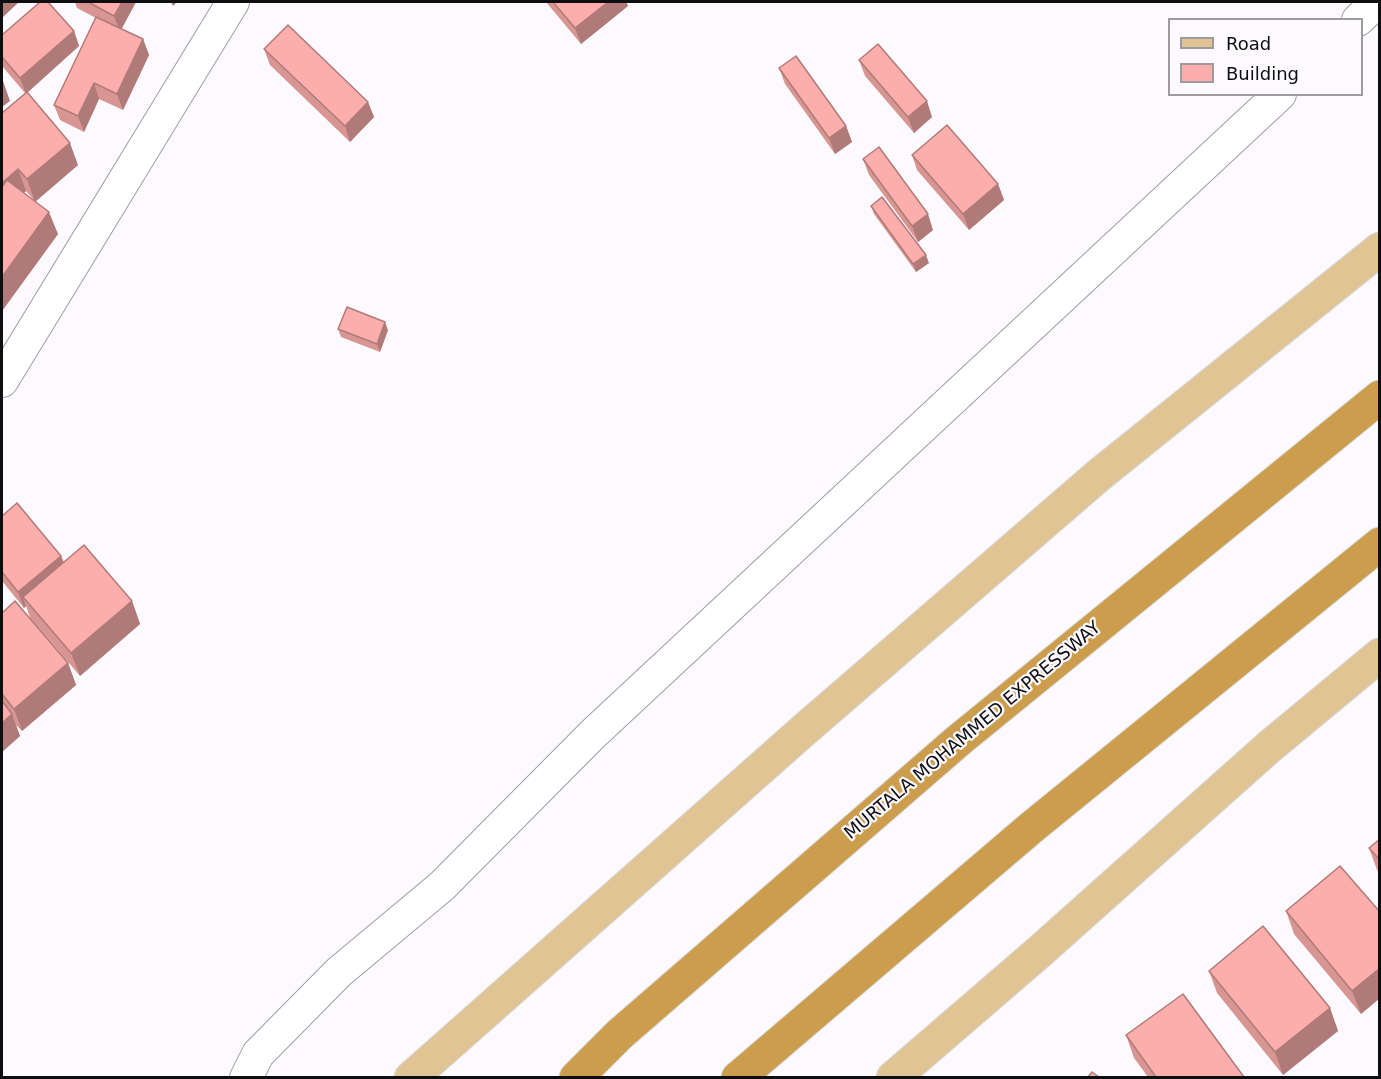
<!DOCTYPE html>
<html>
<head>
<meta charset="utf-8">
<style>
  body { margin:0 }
  #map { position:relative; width:1381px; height:1079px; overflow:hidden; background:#fcfaff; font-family:"DejaVu Sans",sans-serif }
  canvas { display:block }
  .frame { position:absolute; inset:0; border:3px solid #0e0d10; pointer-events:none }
  .legend { position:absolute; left:1168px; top:18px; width:195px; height:78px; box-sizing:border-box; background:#fcfaff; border:2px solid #9d9b9f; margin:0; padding:8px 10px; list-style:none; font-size:18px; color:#0e0d10 }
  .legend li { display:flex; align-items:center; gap:12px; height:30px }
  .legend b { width:30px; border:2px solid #9d9b9f }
</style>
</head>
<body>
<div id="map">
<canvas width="1381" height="1079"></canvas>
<div class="frame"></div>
<ul class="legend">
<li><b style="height:8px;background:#e0c494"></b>Road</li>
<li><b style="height:16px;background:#fbaeab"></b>Building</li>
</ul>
</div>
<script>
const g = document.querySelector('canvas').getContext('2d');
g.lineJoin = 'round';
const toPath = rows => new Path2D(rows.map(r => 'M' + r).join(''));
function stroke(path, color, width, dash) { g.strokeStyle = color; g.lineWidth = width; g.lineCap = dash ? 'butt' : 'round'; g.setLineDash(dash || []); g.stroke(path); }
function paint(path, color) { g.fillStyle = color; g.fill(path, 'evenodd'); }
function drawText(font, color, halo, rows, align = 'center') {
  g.font = font + ' "DejaVu Sans",sans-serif'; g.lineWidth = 4.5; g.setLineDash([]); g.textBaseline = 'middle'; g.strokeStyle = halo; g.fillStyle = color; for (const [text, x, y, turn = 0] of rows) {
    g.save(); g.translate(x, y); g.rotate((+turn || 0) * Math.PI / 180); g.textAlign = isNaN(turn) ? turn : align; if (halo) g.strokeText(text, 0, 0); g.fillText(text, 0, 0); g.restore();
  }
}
const street = toPath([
  [1358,20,1377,2],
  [2,381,233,2],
  [246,1078,258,1054,339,972,442,886,593,734,1280,94]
]);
const primary = toPath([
  [411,1078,804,730,1099,475,1380,249],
  [893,1078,1038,953,1269,747,1380,655]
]);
const highway = toPath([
  [576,1078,620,1034,959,740,1380,397],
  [738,1078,1032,827,1380,544]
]);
stroke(street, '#a09ca6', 34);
stroke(primary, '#d8d8d9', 35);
stroke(highway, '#d8d8d9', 35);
stroke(street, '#fff', 32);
stroke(primary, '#e0c494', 33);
stroke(highway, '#cc9d4c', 33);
paint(toPath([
  [75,2,136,2,121,29,143,39,149,55,123,110,99,99,84,132,60,120,54,105,96,18,77,8],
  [546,2,626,2,628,6,581,44],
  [74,31,79,46,27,92,78,165,36,201,58,234,2,311,2,113,25,93,2,66,2,35],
  [26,191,34,200,24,193],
  [264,49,368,102,374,117,350,142,270,65],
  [859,60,932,117,914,133,865,76],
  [779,68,846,126,852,142,835,154,785,84],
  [912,155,998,184,1004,200,969,230,917,170],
  [863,159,933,230,918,242,869,175],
  [871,206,929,263,916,272,874,214],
  [338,329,388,330,380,352,341,337],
  [2,516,61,556,64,562,132,601,140,624,80,676,35,623,68,663,76,685,22,731,16,725,20,736,2,752,2,611,2,612,31,620,26,606,24,608,2,581],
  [1380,839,1380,873,1377,870,1369,848],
  [1286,911,1380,912,1380,998,1361,1014,1294,934],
  [1209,971,1330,1008,1338,1031,1283,1075,1217,993],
  [1126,1035,1244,1077,1148,1077,1134,1058]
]), '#d89693');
paint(toPath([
  [2,2,19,2,2,18],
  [122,2,136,2,120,32,114,16],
  [171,2,177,2,173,6],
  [608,2,626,2,628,6,581,44,575,28],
  [74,31,79,46,26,94,20,78],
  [143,39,149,55,123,110,117,94],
  [2,78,10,101,2,107],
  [94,83,99,99,84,132,78,116],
  [927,101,932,117,914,133,908,117],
  [368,102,374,117,350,142,345,126],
  [846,126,852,142,835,154,829,138],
  [70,143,78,165,35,202,27,179],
  [18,169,26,191,2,212,2,183],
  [998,184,1004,200,969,230,963,214],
  [49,212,58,234,2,311,2,277],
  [928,214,933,230,918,242,912,226],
  [926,255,929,263,916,272,913,264],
  [385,322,388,330,380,352,377,344],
  [61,556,67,572,23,597,26,606,24,608,18,592],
  [132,601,140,624,80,676,71,653],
  [68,663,76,685,22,731,14,709],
  [12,714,20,736,2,752,2,723],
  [1380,968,1380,998,1361,1014,1352,991],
  [1330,1008,1338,1031,1283,1075,1275,1052]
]), '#b07a78');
const building = toPath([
  [40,2,48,2,74,31,20,78,2,57,2,35,40,2],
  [88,2,122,2,114,16,88,2],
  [553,2,608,2,575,28,553,2],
  [96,17,143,39,117,94,94,83,78,116,54,105,96,17],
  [288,25,368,102,345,126,264,49,288,25],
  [878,44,927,101,908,117,859,60,878,44],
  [796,56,846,126,829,138,779,68,796,56],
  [27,92,70,143,27,179,18,169,2,183,2,113,27,92],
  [947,125,998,184,963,214,912,155,947,125],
  [879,147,928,214,912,226,863,159,879,147],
  [7,180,49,212,2,277,2,187,7,180],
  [882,197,926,255,913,264,871,206,882,197],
  [347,307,385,322,377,344,338,329,347,307],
  [17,503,61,556,18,592,2,572,2,516,17,503],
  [84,545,132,601,71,653,23,597,84,545],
  [15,601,68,663,14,709,2,694,2,613,15,601],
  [2,701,12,714,2,723,2,701],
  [1380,839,1380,860,1369,848,1380,839],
  [1340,866,1380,912,1380,968,1352,991,1286,911,1340,866],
  [1263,926,1330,1008,1275,1052,1209,971,1263,926],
  [1183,994,1244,1077,1156,1077,1126,1035,1183,994],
  [1092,1072,1099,1077,1088,1077,1092,1072]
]);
paint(building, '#fbaeab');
stroke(building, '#b07a78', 1.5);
drawText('18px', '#0e0d10', '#fcfaff', [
  ["MURTALA MOHAMMED EXPRESSWAY",973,731,-40]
]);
</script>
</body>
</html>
